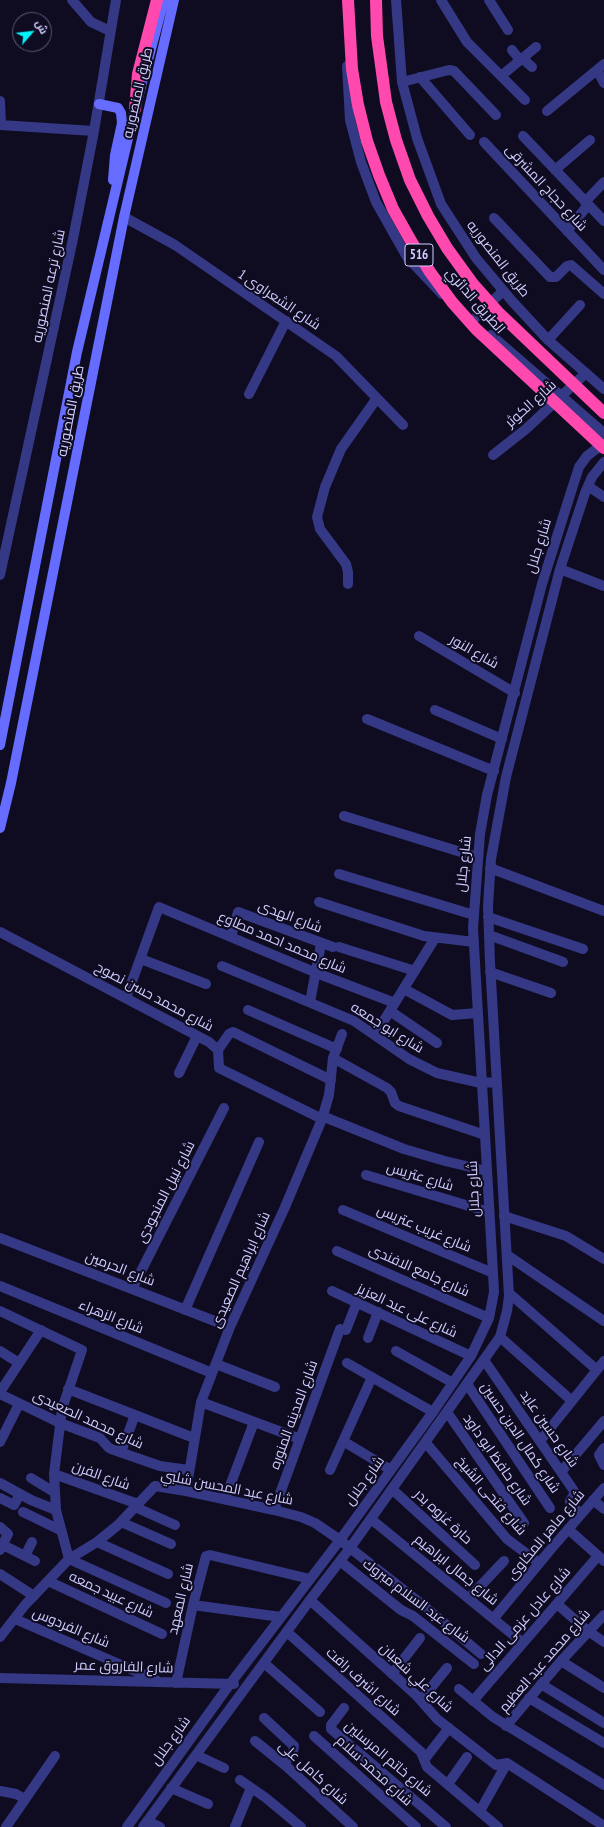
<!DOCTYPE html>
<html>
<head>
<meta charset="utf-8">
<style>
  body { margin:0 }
  #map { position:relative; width:604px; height:1827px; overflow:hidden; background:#0f0c22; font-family:"PT Sans Narrow",Cairo,sans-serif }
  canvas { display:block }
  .north { position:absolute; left:12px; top:12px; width:40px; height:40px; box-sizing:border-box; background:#0f0c22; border:1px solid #5c5a7a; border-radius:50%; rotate:62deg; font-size:11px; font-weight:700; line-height:16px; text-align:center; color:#d0ceff }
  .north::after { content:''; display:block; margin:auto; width:14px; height:18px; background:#00f3f9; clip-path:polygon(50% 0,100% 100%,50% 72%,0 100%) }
</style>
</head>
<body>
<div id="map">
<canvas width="604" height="1827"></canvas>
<div class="north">ش</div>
</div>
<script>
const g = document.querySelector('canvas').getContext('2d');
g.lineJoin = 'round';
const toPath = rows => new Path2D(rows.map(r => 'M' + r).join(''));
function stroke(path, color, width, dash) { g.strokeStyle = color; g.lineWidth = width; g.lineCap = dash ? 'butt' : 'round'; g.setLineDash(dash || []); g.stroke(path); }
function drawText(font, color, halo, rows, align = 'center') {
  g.font = font + ' "PT Sans Narrow",Cairo,sans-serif'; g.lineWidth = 4; g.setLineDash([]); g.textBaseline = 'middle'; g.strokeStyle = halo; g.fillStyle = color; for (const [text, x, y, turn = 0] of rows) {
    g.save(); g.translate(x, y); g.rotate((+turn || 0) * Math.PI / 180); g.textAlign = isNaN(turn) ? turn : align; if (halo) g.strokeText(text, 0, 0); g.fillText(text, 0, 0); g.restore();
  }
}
stroke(toPath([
  [72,0,91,22,110,31],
  [396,0,402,82,417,138,441,204,476,258,512,301,548,340,604,389],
  [441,0,467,42,525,100],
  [489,0,508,30],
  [512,50,520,60],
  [522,58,532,67],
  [347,66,350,120,361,162,376,202,407,257,442,294],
  [597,70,604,83],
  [501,76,536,47],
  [420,77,470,135],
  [402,82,449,70,454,71,496,115],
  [0,101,1,125],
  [547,111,604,64],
  [0,125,94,131],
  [523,136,604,221],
  [484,142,604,270],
  [555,170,590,140],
  [585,202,604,182],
  [124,217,175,245,336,356,403,425],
  [494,218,550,277,556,277,567,266,571,265,604,294],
  [567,231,588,205],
  [473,320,503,291],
  [491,335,604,433],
  [548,340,580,305],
  [249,394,286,321],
  [493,455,526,429,586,373],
  [588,486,604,497],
  [560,569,604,586],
  [0,575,73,239,94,131,116,0],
  [348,584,348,572,346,564,320,529,317,517,325,487,341,449,377,398],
  [419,636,515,693],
  [435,710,502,739],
  [367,719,494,771],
  [344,816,477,857],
  [490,868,604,911],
  [339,874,474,915],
  [319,902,424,936,474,942],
  [488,917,583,949],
  [0,932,209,1042,218,1050,219,1068,322,1119],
  [489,935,563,962],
  [231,937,238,912,333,947],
  [339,947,415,971],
  [141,959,206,984],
  [222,966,354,1021,409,1059,437,1073,481,1083,496,1082],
  [490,972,551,993],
  [404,989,452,1015,478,1013],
  [126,998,159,907,319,974,395,1003],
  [310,1002,321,944],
  [248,1010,337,1049],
  [390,1011,437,1043],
  [375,1035,435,938],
  [218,1050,229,1034,233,1032,331,1080],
  [333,1058,387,1088,391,1092,395,1103,399,1106,485,1135],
  [179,1073,197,1036],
  [322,1116,404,1149,445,1161,487,1171],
  [366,1175,489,1212],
  [343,1210,493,1273],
  [504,1216,566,1236,604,1259],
  [0,1238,230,1327],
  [337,1251,489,1318],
  [507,1255,604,1321],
  [0,1286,212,1373],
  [132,1289,224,1108],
  [332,1291,471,1356],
  [509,1293,597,1370],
  [185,1310,259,1142],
  [0,1311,82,1350,62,1409,54,1474,56,1510,69,1559],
  [346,1330,357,1302],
  [500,1337,572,1401],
  [368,1338,378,1312],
  [0,1351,19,1363],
  [396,1351,453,1383],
  [484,1360,572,1488,575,1493,570,1501,571,1505,581,1514],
  [347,1363,433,1412],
  [216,1364,275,1387],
  [467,1384,550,1508],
  [68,1389,194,1438],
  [0,1392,41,1330],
  [0,1394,60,1423,100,1438,108,1447,111,1449,160,1466,189,1470],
  [201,1402,300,1439],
  [447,1412,524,1523],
  [343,1441,391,1470],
  [540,1441,604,1361],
  [0,1442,19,1404],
  [426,1443,507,1539,539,1563],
  [604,1448,599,1455,604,1465],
  [121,1452,135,1415],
  [330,1470,372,1377],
  [561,1472,604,1421],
  [54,1474,138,1504],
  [31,1478,54,1492],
  [0,1483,31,1500,56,1510],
  [393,1490,475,1565],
  [186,1491,201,1402,230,1327,285,1207,322,1119,329,1095,333,1058,342,1034],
  [0,1498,14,1505,20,1494],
  [225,1499,254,1422],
  [593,1500,604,1509],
  [135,1507,175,1525],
  [274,1510,340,1329],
  [23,1512,60,1530],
  [371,1519,523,1643],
  [121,1522,171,1544],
  [0,1527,8,1534,0,1550],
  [568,1529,604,1561],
  [97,1542,168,1574],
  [3,1545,35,1561],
  [25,1556,32,1542],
  [69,1559,166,1603],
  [340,1561,401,1610,413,1616,474,1664],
  [0,1574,34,1596],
  [48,1581,162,1634],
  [469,1598,504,1561],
  [310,1600,416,1695,437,1719,496,1765,507,1763],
  [557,1604,588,1631,604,1642],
  [193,1605,281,1617],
  [494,1618,551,1549,604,1488],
  [15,1619,156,1680],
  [287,1632,421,1752,427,1767,498,1827],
  [0,1637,25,1605,69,1559,97,1542,118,1525,155,1486,186,1491,274,1510,301,1517,315,1523,340,1540,424,1606,481,1654],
  [561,1661,604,1688],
  [264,1663,320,1712],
  [392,1674,420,1638],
  [0,1678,234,1684],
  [176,1683,193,1605,206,1556,210,1555,310,1579],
  [541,1684,604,1723],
  [459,1689,493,1717,604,1785],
  [529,1698,604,1743],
  [421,1700,447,1668],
  [473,1701,598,1556],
  [344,1708,331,1725,331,1729,446,1827],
  [264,1718,294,1746,293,1752,284,1764],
  [506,1726,561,1661,604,1615],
  [314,1736,416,1827],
  [255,1741,286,1766,353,1827],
  [196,1755,224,1768],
  [424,1760,449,1728],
  [507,1763,604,1826],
  [240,1780,266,1798,301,1827],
  [448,1784,467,1757],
  [171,1788,208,1804],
  [0,1791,16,1794,25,1799],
  [480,1811,507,1763],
  [147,1821,160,1827],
  [6,1827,55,1756],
  [127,1827,230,1684,340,1540,433,1412,471,1356,489,1318,494,1292,493,1273,473,928,480,834,487,795,542,584,570,495,579,467,587,456,604,443],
  [143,1827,310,1600,350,1548,500,1337,507,1311,509,1296,490,962,488,906,491,859,506,777,560,569,585,493,592,477,604,462],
  [235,1827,251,1788]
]), '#353884', 10);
stroke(toPath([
  [99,104,118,108,121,113,122,123,115,155,113,180],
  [0,745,77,352,135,109,164,0],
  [0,828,11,783,124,217,174,0]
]), '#656cff', 10);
stroke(toPath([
  [135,109,138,74,157,0]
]), '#ff49ae', 12);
stroke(toPath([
  [348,0,352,69,358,105,367,141,379,175,393,209,411,241,430,272,452,302,476,329,604,448],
  [376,0,377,36,386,102,396,140,410,180,428,216,447,248,473,284,498,312,604,413]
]), '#ff49ae', 12);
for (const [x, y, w] of [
  [419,255,28]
]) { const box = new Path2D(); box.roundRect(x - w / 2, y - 11, w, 22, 3); g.fillStyle = '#0f0c22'; g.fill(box); stroke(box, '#d0ceff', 1); }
drawText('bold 13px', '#d0ceff', null, [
  ["516",419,255]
]);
drawText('14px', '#d0ceff', '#0f0c22', [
  ["طريق المنصوريه",138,93,-77],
  ["شارع حجاج المشرقى",546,188,47],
  ["طريق المنصوريه",498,259,52],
  ["شارع ترعه المنصوريه",49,286,-78],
  ["شارع الشعراوى 1",279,300,34],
  ["الطريق الدائري",475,301,49],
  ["شارع الكوثر",531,404,-42],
  ["طريق المنصوريه",71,411,-79],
  ["شارع جلال",539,546,-73],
  ["شارع النور",474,652,30],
  ["شارع جلال",464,864,-84],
  ["شارع الهدى",290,917,21],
  ["شارع محمد احمد مطاوع",282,943,23],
  ["شارع محمد حسن نصوح",154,997,28],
  ["شارع ابو جمعه",387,1028,32],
  ["شارع عتريس",420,1177,17],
  ["شارع جلال",474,1189,-93],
  ["شارع نبيل المنجودى",166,1192,-63],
  ["شارع غريب عتريس",424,1229,23],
  ["شارع الحرمين",120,1269,21],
  ["شارع ابراهيم الصعيدى",241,1270,-66],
  ["شارع جامع الافندى",419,1271,24],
  ["شارع على عبد العزيز",407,1311,25],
  ["شارع الزهراء",111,1317,22],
  ["شارع المدينه المنوره",294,1415,-70],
  ["شارع محمد الصعيدى",88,1420,25],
  ["شارع حسين عايد",549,1429,55],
  ["شارع كمال الدين حسين",520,1438,56],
  ["شارع حافظ ابو داود",497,1460,55],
  ["شارع الفرن",101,1476,20],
  ["شارع جلال",365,1481,-54],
  ["شارع عبد المحسن شلبي",227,1488,11],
  ["شارع فتحى الشيخ",491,1496,49],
  ["حارة غزوه بدر",443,1517,43],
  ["شارع ماهر المكاوى",546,1535,-50],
  ["شارع جمال ابراهيم",456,1570,39],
  ["شارع عبيد جمعه",111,1595,25],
  ["شارع المعهد",181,1599,-77],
  ["شارع عبد السلام مبروك",416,1601,37],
  ["شارع عادل عزمى الدالى",525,1619,-49],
  ["شارع الفردوس",71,1628,23],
  ["شارع محمد عبد العظيم",545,1661,-49],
  ["شارع الفاروق عمر",124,1667,2],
  ["شارع علي شعبان",416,1678,43],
  ["شارع اشرف رافت",363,1682,42],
  ["شارع جلال",171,1741,-54],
  ["شارع خاتم المرسلين",388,1759,40],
  ["شارع محمد سلام",374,1771,42],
  ["شارع كامل على",313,1773,42]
]);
</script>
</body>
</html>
